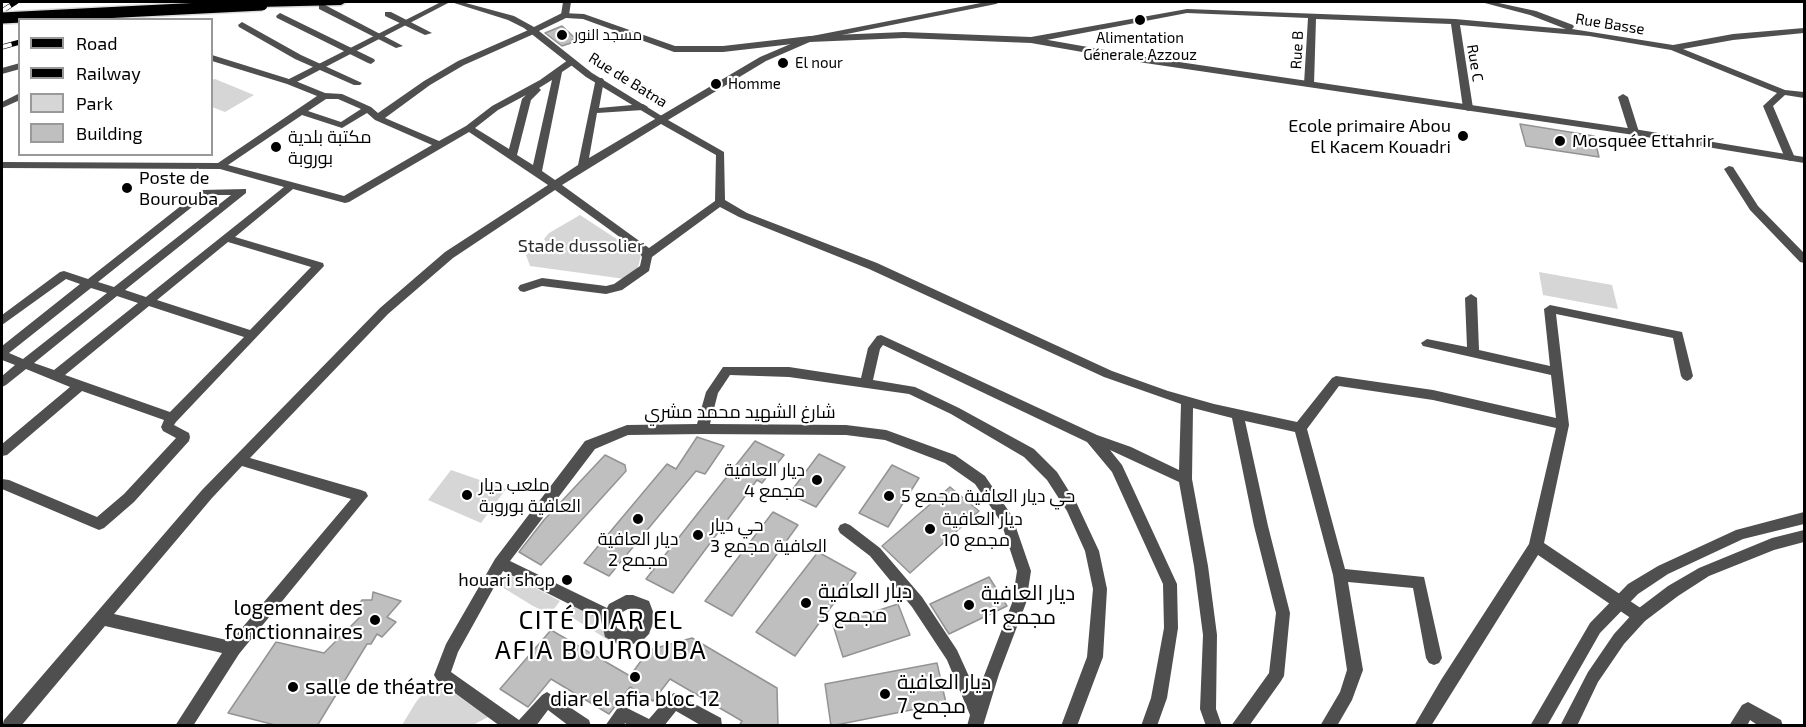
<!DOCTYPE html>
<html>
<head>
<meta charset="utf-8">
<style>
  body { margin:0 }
  #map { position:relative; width:1806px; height:727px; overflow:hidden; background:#fff; font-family:"Exo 2",sans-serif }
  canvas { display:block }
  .frame { position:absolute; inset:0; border:3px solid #000; pointer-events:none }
  .legend { position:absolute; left:18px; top:18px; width:195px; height:138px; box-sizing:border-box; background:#fff; border:2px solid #999; margin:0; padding:8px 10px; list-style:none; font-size:18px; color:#000 }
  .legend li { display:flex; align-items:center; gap:12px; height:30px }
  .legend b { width:30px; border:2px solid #999 }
</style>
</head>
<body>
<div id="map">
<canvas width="1806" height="727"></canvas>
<div class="frame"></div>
<ul class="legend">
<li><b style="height:8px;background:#000"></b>Road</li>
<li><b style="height:8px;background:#000"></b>Railway</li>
<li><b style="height:16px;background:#d6d6d6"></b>Park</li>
<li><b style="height:16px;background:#bfbfbf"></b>Building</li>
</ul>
</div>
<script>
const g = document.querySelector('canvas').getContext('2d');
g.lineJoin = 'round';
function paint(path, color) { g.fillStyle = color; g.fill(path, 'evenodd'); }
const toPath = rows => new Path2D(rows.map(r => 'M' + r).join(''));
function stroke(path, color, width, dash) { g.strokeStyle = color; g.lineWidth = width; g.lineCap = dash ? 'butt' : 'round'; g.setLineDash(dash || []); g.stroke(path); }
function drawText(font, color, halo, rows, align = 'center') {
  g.font = font + ' "Exo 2",Cairo,sans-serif'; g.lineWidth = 4.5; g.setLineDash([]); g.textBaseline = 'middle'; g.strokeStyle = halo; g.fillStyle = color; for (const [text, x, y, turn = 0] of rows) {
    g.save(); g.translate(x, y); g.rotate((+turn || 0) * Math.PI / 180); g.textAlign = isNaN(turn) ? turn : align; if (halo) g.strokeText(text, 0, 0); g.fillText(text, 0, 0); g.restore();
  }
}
paint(toPath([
  [215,79,254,95,225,112,212,107,212,80],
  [580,215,641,255,638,267,625,279,530,266,526,255,546,242,544,239,549,233],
  [1539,272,1612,285,1618,309,1543,295],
  [451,470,506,489,481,523,428,500],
  [509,575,518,579,560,601,550,614,533,606,497,584,501,577],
  [571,605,596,616,599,620,595,626,620,640,654,617,660,618,644,637,637,642,623,645,613,643,565,613],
  [434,681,437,681,488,717,473,725,402,725,416,702]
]), '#d6d6d6');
const building = toPath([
  [562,26,576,39,572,40,574,42,562,46,545,33,562,26],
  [1520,124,1594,136,1599,157,1526,146,1520,124],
  [697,437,724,446,705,474,696,471,609,576,584,563,667,464,676,469,697,437],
  [755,441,784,455,762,483,757,480,673,593,646,579,755,441],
  [819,454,845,467,816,507,789,494,819,454],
  [605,455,625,465,626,471,541,565,519,552,544,520,605,455],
  [892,465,919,478,888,527,859,513,892,465],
  [950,487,979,511,910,573,882,546,950,487],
  [773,512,798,525,732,616,705,601,773,512],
  [818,552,856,573,795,656,756,632,818,552],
  [989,577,1007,606,949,634,930,604,989,577],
  [373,592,401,601,387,617,396,622,382,637,377,634,371,644,367,644,317,726,279,726,228,713,276,642,324,653,362,615,352,614,362,600,372,600,373,592],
  [898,604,910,635,843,657,833,625,898,604],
  [551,630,630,676,649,650,692,638,777,688,778,726,739,726,742,721,670,679,653,701,630,687,609,714,551,679,528,707,500,689,551,630],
  [937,663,946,703,831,726,825,684,937,663]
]);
paint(building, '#bfbfbf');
stroke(building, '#939393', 1.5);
const primary = toPath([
  [262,2,346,2,341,5,258,7,258,3,262,2]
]);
stroke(primary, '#dbdbdb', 3);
paint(toPath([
  [563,2,571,2,569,15,565,18,561,15,563,2],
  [986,2,1000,2,996,4,812,41,766,61,668,120,724,152,725,200,747,213,877,263,1112,371,1168,391,1214,404,1297,422,1332,378,1336,376,1433,390,1556,418,1551,375,1423,346,1421,343,1427,339,1467,347,1465,298,1471,294,1477,298,1479,350,1550,366,1544,309,1550,305,1682,332,1693,376,1691,379,1687,381,1683,379,1681,376,1673,338,1556,314,1569,425,1544,543,1645,611,1647,616,1645,621,1640,623,1635,621,1538,555,1431,726,1414,726,1441,680,1529,544,1556,428,1433,400,1339,386,1307,429,1345,569,1424,577,1442,658,1439,663,1434,665,1429,663,1426,658,1413,588,1348,582,1363,670,1352,700,1337,726,1320,726,1340,692,1347,670,1333,575,1295,432,1245,421,1268,526,1290,613,1284,676,1281,681,1249,726,1231,726,1269,673,1276,613,1254,526,1232,418,1193,408,1192,479,1208,566,1217,635,1216,709,1222,726,1206,726,1200,709,1203,635,1194,566,1179,482,1110,450,1122,465,1177,584,1178,628,1167,698,1157,726,1141,726,1151,698,1164,628,1163,584,1112,472,1087,442,883,345,880,349,873,380,915,387,959,408,1034,449,1057,472,1077,504,1099,551,1107,589,1103,657,1077,726,1061,726,1087,657,1093,589,1085,551,1067,511,1047,480,1024,457,951,414,909,394,789,377,730,375,718,393,710,424,846,425,886,430,955,455,985,476,1012,516,1031,571,1026,603,999,674,983,726,967,726,970,715,947,660,912,607,870,556,840,533,838,529,840,525,845,523,850,525,880,548,922,597,957,650,977,694,1012,603,1017,571,1001,522,975,484,945,463,885,440,846,435,702,434,628,435,595,449,510,561,607,608,609,604,626,595,633,595,649,601,655,617,649,634,644,639,633,644,620,645,605,637,601,620,503,571,458,652,451,672,519,720,542,695,547,692,589,720,591,726,569,726,548,710,536,726,500,726,437,680,434,675,446,644,495,559,585,441,627,425,697,424,706,392,723,367,789,367,861,378,868,348,877,336,881,335,1097,435,1131,447,1179,470,1181,404,1104,377,869,269,739,217,720,207,652,257,649,271,622,290,606,294,542,286,524,292,520,291,518,288,520,285,542,278,606,286,614,284,640,266,642,257,639,251,555,190,453,258,388,314,250,458,361,490,366,492,368,496,239,654,193,726,175,726,222,653,105,626,21,726,2,726,4,720,202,490,380,308,445,252,548,185,469,132,349,202,345,203,293,189,235,237,323,263,324,266,176,422,174,425,189,433,190,437,189,441,134,502,104,528,99,530,2,489,2,479,9,480,97,517,124,494,176,438,163,431,161,427,164,420,82,391,7,455,2,456,2,444,70,387,26,369,6,385,2,387,2,376,15,365,2,360,2,346,80,284,66,279,2,325,2,315,60,272,64,271,88,279,201,190,246,189,246,193,125,290,146,297,284,187,220,169,2,168,2,162,218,163,317,96,287,84,287,80,293,80,325,93,342,94,371,107,378,113,424,81,458,61,533,28,536,29,536,33,464,65,430,85,385,118,439,141,466,126,492,106,540,80,568,60,574,60,574,64,562,72,542,171,555,180,578,165,596,78,602,78,604,80,599,108,643,104,648,107,643,110,597,113,589,158,760,57,807,37,986,2],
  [552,80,533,165,517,155,531,100,541,90,539,88,552,80],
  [526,95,522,99,509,149,475,128,498,110,526,95],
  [326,99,338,99,361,109,341,122,308,111,326,99],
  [367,113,375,120,432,145,344,196,228,165,302,115,342,128,367,113],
  [661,124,716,155,715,201,649,248,562,185,661,124],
  [207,195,231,195,114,287,98,282,207,195],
  [228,242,311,267,250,330,157,300,228,242],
  [91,288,107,293,23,359,9,353,91,288],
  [117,296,138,303,54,370,34,363,117,296],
  [149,306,244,337,170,412,65,375,149,306],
  [242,466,351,499,231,641,114,614,212,498,242,466],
  [628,609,638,611,641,617,638,625,634,629,622,631,617,628,615,621,619,614,628,609],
  [1481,2,1494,2,1536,11,1573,25,1574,27,1572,29,1673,45,1733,34,1804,28,1804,33,1733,40,1683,49,1785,90,1804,92,1804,98,1785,95,1773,106,1795,158,1790,161,1785,158,1763,106,1777,93,1671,50,1589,36,1460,25,1473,108,1468,111,1463,108,1451,24,1316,19,1314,84,1309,87,1304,84,1308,18,1187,13,1031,43,1027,40,1031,37,1187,9,1455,19,1566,29,1530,15,1481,2],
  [319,5,325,5,403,46,396,48,319,9,319,5],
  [385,12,391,12,432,33,425,35,385,16,385,12],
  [280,13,374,59,375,61,371,64,368,63,277,18,276,16,280,13],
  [242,22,301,55,362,83,360,85,354,85,295,59,239,27,238,25,242,22],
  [20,93,20,100,2,108,2,102,20,93],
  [1623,94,1628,97,1639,132,1637,134,1631,134,1629,132,1618,97,1623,94],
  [1729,166,1733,167,1758,206,1804,253,1804,263,1800,262,1750,210,1724,169,1729,166],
  [674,693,721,718,722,726,702,726,676,711,664,726,629,726,625,723,624,726,605,726,617,709,623,706,649,719,669,696,674,693],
  [1748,702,1781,720,1783,726,1759,726,1750,720,1747,726,1729,726,1742,705,1748,702]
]), '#4f4f4f');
paint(toPath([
  [441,2,450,2,293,84,287,84,212,61,212,55,289,79,441,2],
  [451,2,462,2,514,16,534,27,562,13,584,14,675,46,723,46,810,36,904,32,1031,37,1145,57,1634,129,1804,157,1804,163,1634,135,1145,63,1031,43,904,38,810,42,723,52,674,52,583,19,566,18,539,31,592,73,665,118,665,122,662,123,586,77,524,28,508,20,451,2],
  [20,63,20,69,2,74,2,68,20,63],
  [1804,512,1804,524,1743,539,1668,574,1638,594,1600,633,1547,726,1530,726,1590,623,1628,584,1658,566,1736,530,1804,512],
  [1804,530,1804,542,1774,550,1709,576,1678,596,1645,621,1624,644,1598,682,1577,726,1560,726,1588,672,1614,634,1635,611,1668,586,1699,568,1772,538,1804,530]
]), '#4f4f4f');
paint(primary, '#000');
const rail = toPath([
  [2,11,16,2],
  [101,20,128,13],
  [119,20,205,2],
  [2,47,20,42]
]);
stroke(rail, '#000', 5);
stroke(rail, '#fff', 4, [10]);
const primaryBridge = toPath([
  [2,18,262,5]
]);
stroke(primaryBridge, '#dbdbdb', 14, []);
stroke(primaryBridge, '#000', 11);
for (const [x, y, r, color] of [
  [1140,20,6,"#000"],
  [562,35,6,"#000"],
  [783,63,6,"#000"],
  [716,84,6,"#000"],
  [1463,136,6,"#000"],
  [1560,141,6,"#000"],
  [276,147,6,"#000"],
  [127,188,6,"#000"],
  [817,480,6,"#000"],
  [467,495,6,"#000"],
  [889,496,6,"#000"],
  [638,519,6,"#000"],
  [930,529,6,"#000"],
  [698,535,6,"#000"],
  [567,580,6,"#000"],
  [806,603,6,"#000"],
  [969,605,6,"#000"],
  [375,620,6,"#000"],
  [635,677,6,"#000"],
  [293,687,6,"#000"],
  [885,694,6,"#000"]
]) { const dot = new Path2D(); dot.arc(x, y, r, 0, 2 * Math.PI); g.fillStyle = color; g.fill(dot); stroke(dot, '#fff', 2); }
drawText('15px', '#000', '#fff', [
  ["Rue Basse",1610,24,9],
  ["Rue B",1297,50,-87],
  ["Rue C",1475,63,81],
  ["Rue de Batna",628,80,32]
]);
drawText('15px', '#000', '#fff', [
  ["مسجد النور",574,35],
  ["Alimentation",1140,38,"center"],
  ["Génerale Azzouz",1140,55,"center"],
  ["El nour",795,63],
  ["Homme",728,84]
], 'left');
drawText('18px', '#000', '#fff', [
  ["Ecole primaire Abou",1451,126,"right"],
  ["El Kacem Kouadri",1451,147,"right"],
  ["مكتبة بلدية",288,137],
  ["بوروبة",288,158],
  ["Mosquée Ettahrir",1572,141],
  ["Poste de",139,178],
  ["Bourouba",139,199],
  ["ديار العافية",805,470,"right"],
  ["مجمع 4",805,491,"right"],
  ["ملعب ديار",479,485],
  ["العافية بوروبة",479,506],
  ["حي ديار العافية مجمع 5",901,496],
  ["ديار العافية",942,519],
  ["مجمع 10",942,540],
  ["حي ديار",710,525],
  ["العافية مجمع 3",710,546],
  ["ديار العافية",638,539,"center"],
  ["مجمع 2",638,560,"center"],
  ["houari shop",555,580,"right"]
], 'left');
drawText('18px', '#2d2d2d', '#fff', [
  ["Stade dussolier",581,246]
]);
drawText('18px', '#000', '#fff', [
  ["شارغ الشهيد محمد مشري",740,412]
]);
drawText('21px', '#000', '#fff', [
  ["ديار العافية",818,591],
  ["مجمع 5",818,615],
  ["ديار العافية",981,593],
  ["مجمع 11",981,617],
  ["logement des",363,608,"right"],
  ["fonctionnaires",363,632,"right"],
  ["ديار العافية",897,682],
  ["مجمع 7",897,706],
  ["salle de théatre",305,687],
  ["diar el afia bloc 12",635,699,"center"]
], 'left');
g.letterSpacing = '1.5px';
drawText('26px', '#000', '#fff', [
  ["CITÉ DIAR EL",601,620],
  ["AFIA BOUROUBA",601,650]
]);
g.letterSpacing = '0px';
</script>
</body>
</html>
